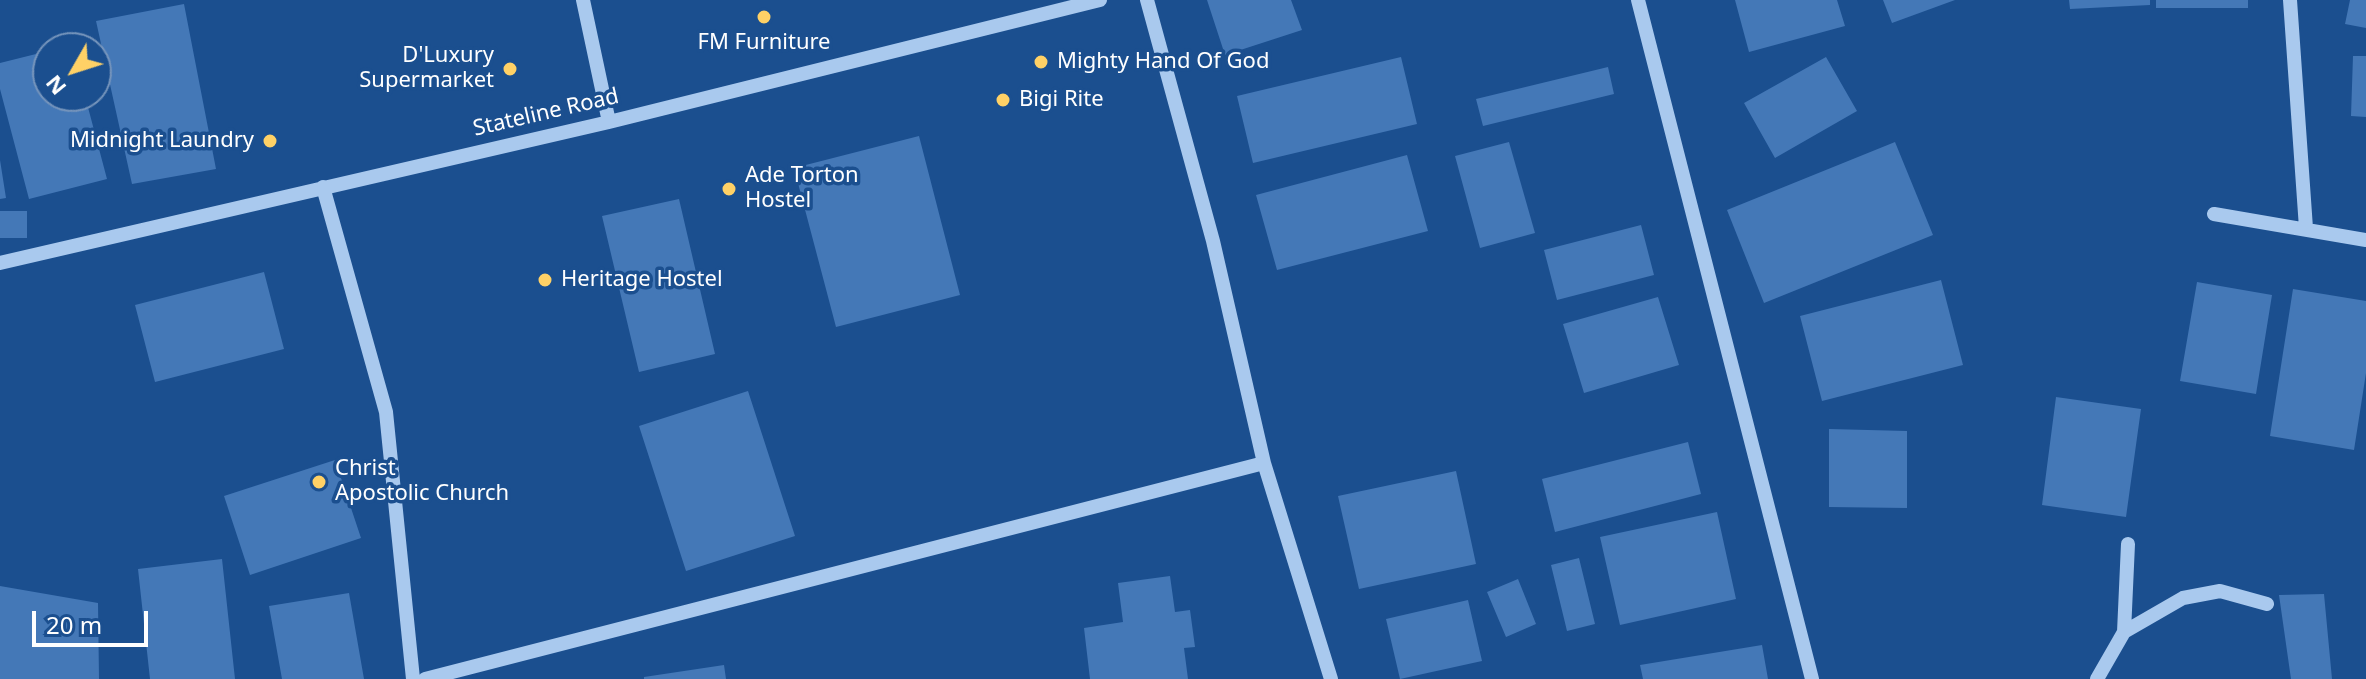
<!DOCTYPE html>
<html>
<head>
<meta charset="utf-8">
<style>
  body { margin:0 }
  #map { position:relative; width:2366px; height:679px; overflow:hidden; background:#1b4f8f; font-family:"Noto Sans",sans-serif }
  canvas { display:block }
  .north { position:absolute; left:32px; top:32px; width:80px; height:80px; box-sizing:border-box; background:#1b4f8f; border:2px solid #7695bc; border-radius:50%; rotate:231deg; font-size:22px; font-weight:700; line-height:32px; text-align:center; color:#fff }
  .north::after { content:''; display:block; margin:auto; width:28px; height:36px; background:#ffd166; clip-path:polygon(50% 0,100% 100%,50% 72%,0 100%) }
  .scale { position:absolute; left:32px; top:611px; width:116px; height:36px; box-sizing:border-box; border:4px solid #fff; border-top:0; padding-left:10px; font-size:24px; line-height:28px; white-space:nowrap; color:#fff; -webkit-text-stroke:6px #1b4f8f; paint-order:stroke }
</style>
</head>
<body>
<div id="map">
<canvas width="2366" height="679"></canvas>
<div class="north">N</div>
<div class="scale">20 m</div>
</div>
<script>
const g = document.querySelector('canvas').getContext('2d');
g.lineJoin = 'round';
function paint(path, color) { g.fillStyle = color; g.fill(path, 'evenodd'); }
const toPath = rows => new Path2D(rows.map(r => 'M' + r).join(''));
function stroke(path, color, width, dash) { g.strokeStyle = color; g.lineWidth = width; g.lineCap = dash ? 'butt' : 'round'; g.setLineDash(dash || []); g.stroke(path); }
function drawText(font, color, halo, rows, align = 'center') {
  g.font = font + ' "Noto Sans",sans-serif'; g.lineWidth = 7; g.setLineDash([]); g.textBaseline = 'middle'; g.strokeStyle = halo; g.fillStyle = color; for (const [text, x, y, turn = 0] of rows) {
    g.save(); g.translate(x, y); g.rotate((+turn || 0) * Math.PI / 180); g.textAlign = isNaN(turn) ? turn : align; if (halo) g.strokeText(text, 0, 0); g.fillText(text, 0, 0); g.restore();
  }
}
paint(toPath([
  [1207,0,1291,0,1302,30,1225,55],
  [1735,0,1837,0,1845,26,1749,52],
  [1883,0,1955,0,1892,23],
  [2069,0,2150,0,2150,5,2070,9],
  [2156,0,2248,0,2248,8,2156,8],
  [2350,0,2366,0,2366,28,2345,24],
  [184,4,216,169,132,184,96,21],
  [48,51,48,96,85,96,107,179,29,199,0,89,0,63],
  [2353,56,2366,56,2366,117,2351,116],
  [1401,57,1417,124,1253,163,1237,96],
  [1826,57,1857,111,1775,158,1744,103],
  [1608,67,1614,94,1483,126,1476,99],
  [919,136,960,295,836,327,794,168],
  [1509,142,1535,233,1480,248,1455,156],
  [1895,142,1933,235,1764,303,1727,210],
  [1407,155,1428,231,1277,270,1256,195],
  [0,160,6,198,0,199],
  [679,199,715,354,639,372,602,216],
  [0,211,27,211,27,238,0,238],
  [1641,225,1654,275,1557,300,1544,250],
  [264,272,284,349,155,382,135,305],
  [1941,280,1963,365,1822,401,1800,316],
  [2197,282,2272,295,2256,394,2180,381],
  [2293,289,2366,301,2366,373,2354,450,2270,436],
  [1658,297,1679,365,1584,393,1563,324],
  [748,391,795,536,686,571,639,426],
  [2056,397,2141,409,2126,517,2042,505],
  [1829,429,1907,431,1907,508,1829,507],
  [1688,442,1701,494,1555,532,1542,479],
  [335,460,361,538,250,575,224,496],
  [1456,471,1476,564,1359,589,1338,496],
  [1717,512,1736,599,1620,625,1600,537],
  [1579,558,1595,624,1567,631,1551,565],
  [222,559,235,679,150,679,138,569],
  [1170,576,1175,612,1190,610,1195,647,1184,648,1188,679,1090,679,1084,628,1123,622,1118,583],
  [1518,579,1536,624,1506,637,1487,592],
  [0,586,98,603,99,679,0,679],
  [349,593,364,679,282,679,269,606],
  [2324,594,2332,679,2291,679,2279,595],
  [1468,600,1482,661,1400,679,1386,619],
  [1762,645,1768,679,1643,679,1640,665],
  [724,665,726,679,644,679,644,677]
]), '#4478b7');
stroke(toPath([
  [583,0,609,122],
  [1147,0,1213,241,1264,463,1331,679],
  [1638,0,1812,679],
  [2290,0,2306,228],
  [323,187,386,412,413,679],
  [2214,214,2366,240],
  [0,263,609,122,1100,0],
  [2124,632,2128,544],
  [425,679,1264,463],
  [2097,679,2124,632,2183,598,2220,591,2267,604]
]), '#a9c9ee', 14);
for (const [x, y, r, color] of [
  [764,17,8,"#ffd166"],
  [1041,62,8,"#ffd166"],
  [510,69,8,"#ffd166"],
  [1003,100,8,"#ffd166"],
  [270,141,8,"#ffd166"],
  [729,189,8,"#ffd166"],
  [545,280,8,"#ffd166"],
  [319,482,8,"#ffd166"]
]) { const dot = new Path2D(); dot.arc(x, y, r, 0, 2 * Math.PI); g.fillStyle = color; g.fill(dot); stroke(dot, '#1b4f8f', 3); }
drawText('22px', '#fff', '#1b4f8f', [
  ["FM Furniture",764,43,"center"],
  ["D'Luxury",494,56,"right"],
  ["Supermarket",494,81,"right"],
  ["Mighty Hand Of God",1057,62],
  ["Bigi Rite",1019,100],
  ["Midnight Laundry",254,141,"right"],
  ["Ade Torton",745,176],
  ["Hostel",745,201],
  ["Heritage Hostel",561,280],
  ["Christ",335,469],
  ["Apostolic Church",335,494]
], 'left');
drawText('22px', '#fff', '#1b4f8f', [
  ["Stateline Road",546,113,-13]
]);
</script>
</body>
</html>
